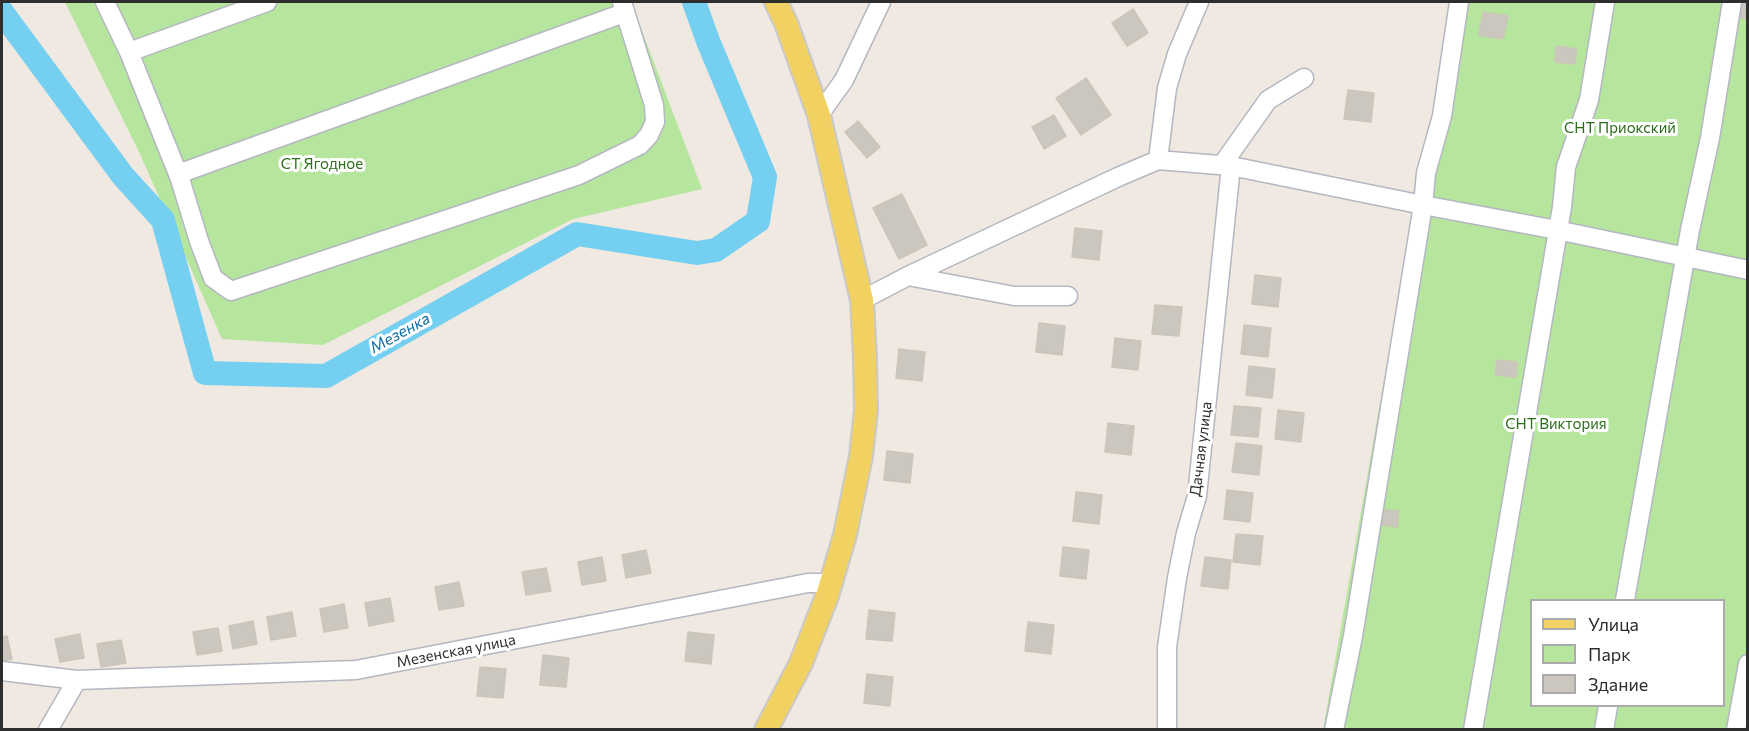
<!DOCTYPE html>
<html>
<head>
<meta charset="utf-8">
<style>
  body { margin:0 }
  #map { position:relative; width:1749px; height:731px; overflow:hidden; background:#efe9e1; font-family:Commissioner,sans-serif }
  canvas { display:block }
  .frame { position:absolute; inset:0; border:3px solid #2e2e2e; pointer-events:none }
  .legend { position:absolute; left:1530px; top:599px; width:195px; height:108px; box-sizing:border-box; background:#fff; border:2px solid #ababab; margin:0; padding:8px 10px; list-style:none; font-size:18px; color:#2e2e2e }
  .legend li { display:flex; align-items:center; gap:12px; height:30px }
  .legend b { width:30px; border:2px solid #ababab }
</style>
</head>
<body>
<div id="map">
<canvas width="1749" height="731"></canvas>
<div class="frame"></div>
<ul class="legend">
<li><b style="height:8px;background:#f2d163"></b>Улица</li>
<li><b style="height:16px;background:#b6e59e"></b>Парк</li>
<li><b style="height:16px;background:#cbc7bf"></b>Здание</li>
</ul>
</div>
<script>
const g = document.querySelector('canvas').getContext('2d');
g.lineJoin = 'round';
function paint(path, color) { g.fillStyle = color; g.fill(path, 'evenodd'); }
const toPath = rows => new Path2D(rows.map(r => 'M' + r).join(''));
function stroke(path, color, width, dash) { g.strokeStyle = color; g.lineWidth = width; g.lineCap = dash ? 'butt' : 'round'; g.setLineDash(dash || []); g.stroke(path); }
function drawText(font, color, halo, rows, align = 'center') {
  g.font = font + ' Commissioner,sans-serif'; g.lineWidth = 6; g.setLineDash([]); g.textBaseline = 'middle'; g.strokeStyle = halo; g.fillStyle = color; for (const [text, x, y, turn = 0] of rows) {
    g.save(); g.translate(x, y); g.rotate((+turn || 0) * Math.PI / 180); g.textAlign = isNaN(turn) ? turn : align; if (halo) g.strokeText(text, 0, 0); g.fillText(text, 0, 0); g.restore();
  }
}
paint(toPath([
  [65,2,631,2,702,189,573,219,323,345,222,339,139,152],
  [1453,2,1747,2,1747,729,1323,730,1413,214],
  [1532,600,1724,600,1724,706,1532,706]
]), '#b6e59e');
stroke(toPath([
  [2,12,123,176,163,220,205,373,326,376,577,234,697,253,716,250,758,221,765,177,708,41,694,2]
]), '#75cff0', 24);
const building = toPath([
  [1736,2,1748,4,1748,19,1734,17,1736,2],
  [1133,9,1148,33,1127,46,1112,23,1133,9],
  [1483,12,1508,16,1503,39,1479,35,1483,12],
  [1556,46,1577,49,1575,64,1555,62,1556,46],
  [1086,78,1111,115,1081,135,1056,98,1086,78],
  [1348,90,1374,93,1371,122,1344,119,1348,90],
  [1054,115,1066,136,1044,149,1032,127,1054,115],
  [858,121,880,147,867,158,845,132,858,121],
  [902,194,927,245,899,259,873,208,902,194],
  [1075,228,1102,231,1099,260,1072,257,1075,228],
  [1255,275,1281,278,1278,307,1252,304,1255,275],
  [1155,305,1182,307,1179,336,1152,334,1155,305],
  [1039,323,1065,326,1062,355,1036,352,1039,323],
  [1244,325,1271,328,1268,357,1241,354,1244,325],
  [1115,338,1141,341,1138,370,1112,367,1115,338],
  [899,349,925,352,922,381,896,378,899,349],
  [1497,360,1517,362,1516,377,1495,375,1497,360],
  [1249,366,1275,369,1272,398,1246,395,1249,366],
  [1234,406,1261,408,1258,437,1231,435,1234,406],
  [1278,410,1304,413,1301,442,1275,439,1278,410],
  [1108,423,1134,426,1131,455,1105,452,1108,423],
  [1236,443,1262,446,1259,475,1232,472,1236,443],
  [887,451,913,454,910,483,884,480,887,451],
  [1227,490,1253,493,1250,522,1224,519,1227,490],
  [1076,492,1102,495,1099,524,1073,521,1076,492],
  [1378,509,1399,511,1397,527,1376,524,1378,509],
  [1236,534,1263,536,1260,565,1233,562,1236,534],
  [1063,547,1089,550,1086,579,1060,576,1063,547],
  [646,550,651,573,626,578,622,555,646,550],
  [602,557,606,581,582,585,578,562,602,557],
  [1205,557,1231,560,1228,589,1201,586,1205,557],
  [546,568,551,591,526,595,522,572,546,568],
  [459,582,464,606,439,610,435,587,459,582],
  [390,598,394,621,369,626,365,603,390,598],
  [344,604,348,628,324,632,320,609,344,604],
  [869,610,895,613,892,641,866,639,869,610],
  [292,612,296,636,271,640,267,617,292,612],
  [253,621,257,644,233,649,229,626,253,621],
  [1028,622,1054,625,1051,654,1025,651,1028,622],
  [218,628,222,651,197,655,193,632,218,628],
  [688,632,714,635,711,664,685,661,688,632],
  [80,634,84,658,60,662,55,639,80,634],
  [7,636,12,659,2,661,2,637,7,636],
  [121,640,126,663,101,667,97,644,121,640],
  [543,655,569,658,566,687,540,685,543,655],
  [480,667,506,669,503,698,477,696,480,667],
  [867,674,893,677,890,706,864,703,867,674]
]);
paint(building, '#cbc7bf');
stroke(building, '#cbc5ba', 1.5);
const minor = toPath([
  [105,2,129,52,267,2],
  [129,52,180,179,199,241,213,278,231,291,457,216,579,175,640,145,649,135,655,122,654,105,622,2],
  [819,115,844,80,881,2],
  [1158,160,1167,88,1177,54,1199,2],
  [1222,165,1268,100,1304,78],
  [178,174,624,13],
  [908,276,1014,296,1068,296],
  [862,300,908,276,1118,177,1158,160,1231,166,1423,205,1557,230,1748,270],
  [1625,600,1690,230,1710,138,1732,2],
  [2,671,77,680,356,670,808,583,831,583],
  [48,730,77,680],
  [1167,730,1167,647,1177,578,1186,533,1197,496,1231,166],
  [1334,730,1353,636,1423,205,1426,173,1442,116,1459,2],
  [1473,730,1562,207,1566,167,1589,100,1605,2],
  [1604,730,1608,706],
  [1736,730,1748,664]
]);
const major = toPath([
  [766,730,801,663,827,596,845,535,861,456,866,410,865,359,862,300,819,115,786,23,776,2]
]);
stroke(minor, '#b4b7c1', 21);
stroke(major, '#c9c9c9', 26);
stroke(minor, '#fff', 18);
stroke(major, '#f2d163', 22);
drawText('15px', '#2c6e1b', '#fff', [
  ["СНТ Приокский",1620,128],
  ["СТ Ягодное",322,164],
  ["СНТ Виктория",1556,424]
]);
drawText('15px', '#2e2e2e', '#fff', [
  ["Дачная улица",1201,449,-83],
  ["Мезенская улица",456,651,-11]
]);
drawText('italic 16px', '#0d6fa3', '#fff', [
  ["Мезенка",400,333,-29]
]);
</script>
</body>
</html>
